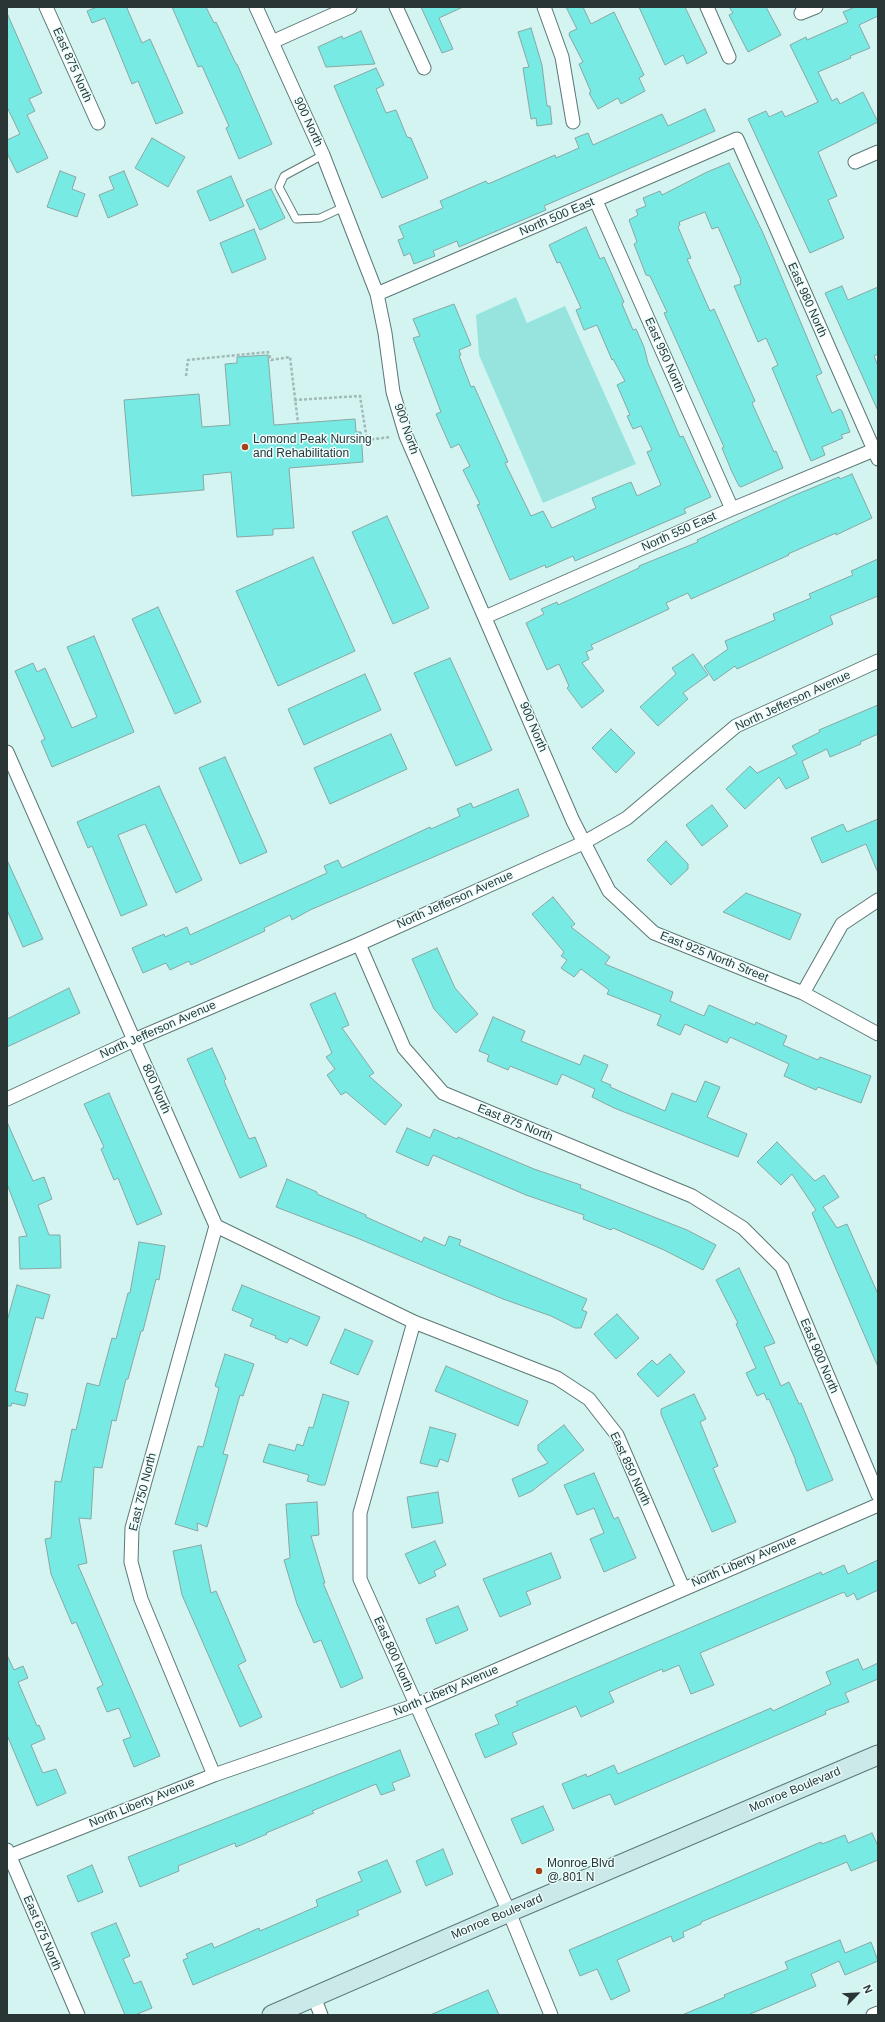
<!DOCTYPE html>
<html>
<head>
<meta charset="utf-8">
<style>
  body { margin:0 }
  #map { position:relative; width:885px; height:2022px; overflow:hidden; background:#d4f4f1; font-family:Arial,sans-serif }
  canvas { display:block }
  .frame { position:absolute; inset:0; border:8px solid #2a3635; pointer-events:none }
  .north { position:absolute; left:837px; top:1974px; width:40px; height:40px; -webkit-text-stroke:3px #ebfefd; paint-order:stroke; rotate:66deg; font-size:11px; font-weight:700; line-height:16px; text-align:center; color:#2a3635 }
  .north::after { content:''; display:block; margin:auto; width:14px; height:18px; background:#2a3635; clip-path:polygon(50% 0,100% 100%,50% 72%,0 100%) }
</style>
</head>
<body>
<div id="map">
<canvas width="885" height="2022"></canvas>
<div class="frame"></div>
<div class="north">N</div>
</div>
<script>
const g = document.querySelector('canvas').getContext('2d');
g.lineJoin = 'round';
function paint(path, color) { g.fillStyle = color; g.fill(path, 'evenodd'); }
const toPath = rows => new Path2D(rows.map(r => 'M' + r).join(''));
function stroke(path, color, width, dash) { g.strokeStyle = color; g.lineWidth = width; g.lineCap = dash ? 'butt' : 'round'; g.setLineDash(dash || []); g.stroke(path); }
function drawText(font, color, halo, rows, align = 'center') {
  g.font = font + ' Arial,sans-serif'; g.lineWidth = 3; g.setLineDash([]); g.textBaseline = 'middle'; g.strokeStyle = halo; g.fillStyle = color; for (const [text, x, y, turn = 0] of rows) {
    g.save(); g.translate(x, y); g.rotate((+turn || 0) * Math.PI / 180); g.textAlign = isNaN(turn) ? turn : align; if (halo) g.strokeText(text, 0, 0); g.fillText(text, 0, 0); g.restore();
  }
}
paint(toPath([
  [516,297,527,323,565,306,636,464,543,503,479,355,476,315]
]), '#97e4de');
const building = toPath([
  [97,7,130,7,127,8,142,43,150,39,183,113,156,124,138,81,132,84,105,18,92,23,87,11,97,7],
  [172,7,206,7,214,23,216,22,236,64,237,64,272,144,239,159,226,128,229,126,202,66,198,67,172,7],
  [421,7,463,7,439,18,453,49,442,53,421,7],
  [566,7,583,7,591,24,614,12,644,75,639,78,645,91,621,104,618,98,598,109,589,93,591,92,579,64,583,62,569,35,570,32,577,29,566,7],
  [639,7,685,7,707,53,687,64,683,55,665,65,639,7],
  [729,7,766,7,781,35,748,52,729,15,733,13,729,7],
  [855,7,878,7,878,16,859,25,870,48,850,56,851,58,818,72,832,101,837,98,840,104,863,92,878,122,818,152,837,196,828,200,844,238,810,253,748,119,766,111,769,117,782,111,785,117,818,102,790,45,806,37,807,40,848,22,843,12,855,7],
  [7,13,42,93,29,99,35,111,27,115,48,158,17,173,7,153,7,140,20,134,7,107,7,13],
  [531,28,542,65,547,106,550,106,552,124,537,126,536,118,531,119,523,68,529,67,518,32,531,28],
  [361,31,375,64,326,67,318,47,342,36,343,39,361,31],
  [376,68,384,85,376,89,386,113,396,110,407,137,411,138,428,178,382,198,334,86,376,68],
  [705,109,715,131,544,206,546,210,459,247,457,241,433,251,435,256,414,264,410,253,404,256,398,240,404,238,399,226,443,208,440,201,486,181,488,184,555,155,556,158,579,148,575,138,588,133,593,145,662,114,668,126,705,109],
  [152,138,185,157,168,187,135,168,152,138],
  [729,163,763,233,822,373,816,376,832,413,840,409,842,411,850,432,841,435,843,438,822,447,825,455,811,461,772,368,778,365,766,338,758,342,734,286,741,284,740,281,741,280,718,227,712,229,705,212,679,222,680,225,678,227,691,258,687,259,710,311,714,309,755,401,752,403,774,452,776,451,783,468,741,487,739,486,732,472,722,448,724,447,664,313,667,312,650,276,646,275,634,244,637,242,629,220,638,215,636,210,646,206,643,198,660,191,662,195,707,172,729,163],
  [60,171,76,177,72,189,85,194,77,217,47,207,60,171],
  [124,171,138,205,108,218,99,195,114,189,109,177,124,171],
  [231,176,244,206,210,221,197,191,231,176],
  [271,189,285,218,260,230,246,200,271,189],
  [586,227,600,259,604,257,624,302,622,304,633,330,636,329,644,347,648,363,680,437,683,436,711,497,684,509,686,513,575,561,573,556,546,568,545,565,510,580,477,505,480,504,463,470,470,466,459,444,451,448,436,414,441,412,413,338,420,336,413,319,454,304,471,345,459,350,461,355,459,356,471,387,474,386,508,462,505,463,531,516,543,511,552,528,596,508,592,498,631,482,637,496,661,485,647,452,652,450,641,426,633,429,627,416,630,415,617,385,625,381,613,359,612,360,597,325,584,330,576,310,581,308,560,262,557,263,549,245,586,227],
  [254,229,266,259,232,273,220,243,254,229],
  [842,286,848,300,878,287,878,354,874,356,878,366,878,411,825,293,842,286],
  [268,355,274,425,355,419,356,432,361,432,363,462,289,468,294,528,273,529,273,535,237,537,231,472,203,475,204,490,132,496,124,400,199,394,202,427,230,425,225,364,237,363,237,357,268,355],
  [852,474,872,518,836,535,836,533,788,554,789,555,691,599,688,593,666,603,669,609,591,645,593,649,586,652,589,659,582,663,604,691,582,708,567,688,569,686,559,664,547,670,526,623,544,614,541,609,557,602,558,605,639,568,639,566,698,542,697,540,795,495,839,477,840,479,852,474],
  [387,516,429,608,393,624,352,532,387,516],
  [313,557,355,651,278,686,236,591,313,557],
  [878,559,878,596,830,616,833,624,737,669,735,666,714,681,704,666,728,649,725,641,775,620,773,614,811,598,809,594,853,575,851,571,878,559],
  [158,607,201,702,175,714,132,619,158,607],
  [94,636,134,732,52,767,41,741,45,739,15,671,33,663,37,672,45,668,72,728,97,717,67,647,94,636],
  [693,654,708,675,683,693,688,699,658,726,640,707,676,674,672,668,693,654],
  [450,658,492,750,456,766,414,673,450,658],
  [365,674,381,710,304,745,288,709,365,674],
  [878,705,878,734,860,742,861,744,830,757,827,749,802,761,809,778,786,789,779,777,745,809,726,789,750,766,757,773,797,754,792,746,820,732,819,730,878,705],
  [611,729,635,753,616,773,592,748,611,729],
  [391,734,407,769,330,804,314,768,391,734],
  [225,757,267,852,240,864,199,768,225,757],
  [159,786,202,880,176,893,145,824,118,835,147,905,121,916,92,846,88,848,77,822,159,786],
  [518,789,529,816,310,910,292,920,290,915,264,928,265,931,191,965,189,961,170,970,166,963,143,973,132,948,164,934,165,937,187,927,190,935,327,873,324,866,338,860,342,868,430,827,431,829,460,816,457,809,471,803,473,808,518,789],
  [712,805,728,826,702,846,686,825,712,805],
  [878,819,878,873,866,844,822,863,811,838,843,824,847,832,878,819],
  [666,841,688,864,688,869,671,885,647,860,666,841],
  [7,860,43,939,23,947,7,910,7,860],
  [746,893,801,914,790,940,723,912,746,893],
  [553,897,575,924,571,927,610,957,605,964,673,992,670,1001,704,1016,709,1005,755,1025,756,1022,787,1036,783,1045,818,1060,820,1057,871,1076,861,1103,818,1087,816,1090,784,1076,789,1064,730,1037,727,1043,685,1024,680,1035,657,1025,661,1015,607,994,609,990,581,969,574,977,561,968,567,960,561,956,564,952,532,914,553,897],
  [437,948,455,988,478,1014,456,1033,434,1009,412,959,437,948],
  [69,988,80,1013,7,1047,7,1019,69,988],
  [335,993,349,1025,342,1028,374,1073,369,1076,402,1105,385,1125,346,1092,341,1095,327,1075,335,1069,326,1057,332,1053,310,1004,335,993],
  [493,1017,525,1031,521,1041,580,1065,584,1055,608,1065,601,1081,611,1085,610,1087,665,1111,672,1093,696,1102,705,1081,720,1087,707,1117,747,1134,738,1157,614,1108,592,1097,595,1089,562,1074,557,1085,510,1066,508,1070,487,1061,489,1055,479,1051,493,1017],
  [212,1048,226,1079,224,1081,249,1139,255,1137,267,1166,240,1178,187,1059,212,1048],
  [109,1093,162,1214,137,1225,118,1178,114,1180,101,1149,104,1147,84,1104,109,1093],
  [7,1122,33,1181,44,1177,52,1199,38,1205,49,1235,60,1235,61,1268,20,1269,19,1237,27,1236,7,1184,7,1122],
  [407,1128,430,1138,434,1129,457,1139,458,1137,534,1169,581,1185,580,1188,687,1230,716,1245,703,1270,664,1250,613,1228,611,1230,583,1219,584,1215,526,1195,433,1155,428,1166,396,1152,407,1128],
  [777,1142,815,1181,824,1175,839,1197,823,1207,837,1228,847,1224,878,1294,878,1367,812,1213,816,1210,792,1174,781,1185,757,1162,777,1142],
  [287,1179,317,1192,317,1194,366,1215,366,1217,422,1242,424,1237,445,1246,449,1236,461,1240,459,1245,587,1299,582,1310,587,1312,581,1328,575,1328,551,1316,503,1299,357,1238,276,1207,287,1179],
  [139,1242,165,1246,159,1280,156,1279,143,1331,141,1331,128,1379,126,1379,116,1421,112,1420,102,1468,94,1467,91,1519,79,1518,87,1563,78,1565,160,1756,134,1767,123,1740,131,1737,119,1708,107,1712,97,1688,103,1685,76,1622,72,1624,51,1574,45,1539,51,1538,55,1481,61,1482,72,1429,76,1430,87,1383,99,1386,112,1338,116,1339,128,1293,130,1293,139,1242],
  [739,1268,775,1343,764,1347,781,1386,789,1382,799,1404,801,1403,833,1480,807,1491,795,1461,796,1461,769,1399,767,1400,764,1393,757,1396,746,1373,756,1368,736,1324,738,1323,716,1280,739,1268],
  [17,1285,50,1295,43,1319,36,1317,15,1391,28,1394,25,1406,12,1403,11,1406,7,1406,7,1321,17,1285],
  [242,1285,320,1317,307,1346,290,1338,287,1343,275,1338,276,1336,250,1326,253,1319,232,1310,242,1285],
  [617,1314,639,1338,616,1359,594,1334,617,1314],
  [345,1329,373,1341,358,1375,330,1363,345,1329],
  [225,1354,254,1364,243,1396,240,1395,223,1454,228,1455,207,1527,197,1523,198,1531,175,1524,198,1446,203,1447,219,1388,215,1386,225,1354],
  [670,1354,685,1372,658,1397,637,1374,652,1360,657,1365,670,1354],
  [446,1366,528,1401,518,1426,435,1391,446,1366],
  [323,1394,349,1402,325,1485,320,1485,307,1481,309,1475,263,1462,269,1444,295,1451,297,1444,303,1446,309,1427,313,1428,323,1394],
  [694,1394,706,1419,700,1422,718,1466,713,1468,736,1522,712,1532,661,1414,661,1409,694,1394],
  [564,1425,584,1450,532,1491,519,1497,512,1479,548,1463,538,1450,538,1445,564,1425],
  [430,1427,456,1434,448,1462,440,1459,437,1467,420,1463,430,1427],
  [594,1473,614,1519,618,1517,636,1558,604,1572,590,1539,604,1533,594,1508,577,1515,564,1485,594,1473],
  [438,1492,443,1523,412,1528,407,1497,438,1492],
  [317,1502,319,1535,311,1536,325,1583,323,1583,363,1678,341,1688,321,1640,314,1643,297,1604,284,1560,290,1558,286,1504,317,1502],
  [435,1541,446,1565,434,1571,436,1576,419,1584,405,1554,435,1541],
  [201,1545,211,1593,216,1591,246,1661,238,1665,262,1717,240,1727,182,1595,173,1551,201,1545],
  [551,1553,561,1578,526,1592,531,1604,500,1617,483,1579,551,1553],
  [878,1560,878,1590,857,1600,854,1593,847,1597,844,1592,700,1653,714,1685,691,1694,679,1665,663,1672,662,1669,609,1692,614,1702,581,1717,576,1706,512,1733,517,1744,485,1758,475,1734,499,1724,495,1715,518,1705,516,1702,821,1572,822,1575,844,1565,848,1574,878,1560],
  [458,1606,468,1630,436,1644,426,1619,458,1606],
  [7,1655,14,1670,23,1666,28,1678,18,1682,37,1726,39,1725,45,1739,31,1745,41,1769,43,1773,56,1769,66,1793,37,1806,7,1735,7,1655],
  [858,1659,863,1670,878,1663,878,1679,845,1693,849,1702,825,1711,826,1714,615,1805,610,1794,573,1809,562,1784,586,1774,587,1777,614,1765,618,1774,771,1708,773,1711,831,1684,826,1672,858,1659],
  [400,1750,410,1776,392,1783,395,1790,381,1795,376,1784,312,1811,314,1813,266,1833,267,1834,236,1847,235,1843,178,1866,179,1871,140,1887,128,1857,400,1750],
  [543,1806,554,1830,522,1844,511,1819,543,1806],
  [872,1833,878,1846,878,1860,851,1871,847,1862,701,1922,701,1924,683,1932,684,1937,673,1942,671,1936,617,1960,630,1991,611,2000,597,1969,580,1976,569,1950,821,1842,822,1844,845,1835,848,1843,872,1833],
  [443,1849,453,1874,426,1886,416,1861,443,1849],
  [387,1860,401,1892,357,1911,359,1915,193,1985,183,1960,188,1958,186,1954,212,1943,214,1948,259,1928,260,1931,318,1906,316,1900,362,1881,358,1872,387,1860],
  [92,1865,103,1892,78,1902,67,1876,92,1865],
  [116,1923,130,1956,123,1959,134,1984,141,1981,152,2008,135,2015,125,2015,91,1933,116,1923],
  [840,1940,845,1953,871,1942,878,1961,845,1975,839,1961,811,1974,816,1986,748,2015,682,2015,725,1997,724,1995,788,1969,785,1962,840,1940],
  [488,1990,499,2015,430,2015,488,1990]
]);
paint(building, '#77eae4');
stroke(building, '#88a7a4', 1);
const lane = toPath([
  [323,155,284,176,279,187,296,219,320,218,344,207]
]);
const street = toPath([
  [46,7,98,123],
  [256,7,323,155,377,294,385,333,393,392,406,436,573,821,609,891,654,933,803,993,878,1034],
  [396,7,424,68],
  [544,7,562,57,573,122],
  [707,7,729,57],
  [801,13,816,7],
  [272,42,350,7],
  [855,162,878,152],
  [596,201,732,509],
  [377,294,737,139,878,459],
  [485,617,732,509,874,450],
  [7,752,216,1226,414,1322,557,1378,589,1399,617,1435,683,1588],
  [359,944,404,1048,443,1093,692,1196,743,1228,782,1267,878,1495],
  [803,993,842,924,878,900],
  [7,1099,134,1040,359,944,583,843,627,818,736,726,878,661],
  [414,1322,360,1513,360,1579,509,1912,551,2015],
  [214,1775,141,1599,131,1562,132,1528,216,1226],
  [7,1850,78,2015],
  [7,1857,214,1775,416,1705,878,1505],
  [314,1997,321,2015],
  [873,2015,878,2013]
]);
const secondary = toPath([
  [272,2015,509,1912,878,1755]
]);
stroke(lane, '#5b7876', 9);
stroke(street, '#5b7876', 15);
stroke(secondary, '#5b7876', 21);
stroke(toPath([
  [186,376,188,360,268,352,271,360,290,357,298,423],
  [294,400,360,396,367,440,391,437]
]), '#a0bab8', 2.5, [3, 2]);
stroke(lane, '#fff', 7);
stroke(street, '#fff', 13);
stroke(secondary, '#cae9e8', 19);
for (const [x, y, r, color] of [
  [245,447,4,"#a64016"],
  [539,1871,4,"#a64016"]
]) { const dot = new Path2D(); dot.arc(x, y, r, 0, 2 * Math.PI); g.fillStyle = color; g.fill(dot); stroke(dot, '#ebfefd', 1.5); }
drawText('12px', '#2a3635', '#ebfefd', [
  ["East 875 North",72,65,66],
  ["900 North",308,122,65],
  ["North 500 East",557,217,-23],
  ["East 980 North",807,300,66],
  ["East 950 North",664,355,66],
  ["900 North",406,429,71],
  ["North 550 East",679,532,-24],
  ["North Jefferson Avenue",793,701,-25],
  ["900 North",533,727,67],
  ["North Jefferson Avenue",455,900,-24],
  ["East 925 North Street",714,957,22],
  ["North Jefferson Avenue",158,1030,-24],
  ["800 North",156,1089,66],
  ["East 875 North",515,1123,22],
  ["East 900 North",819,1356,67],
  ["East 850 North",630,1469,65],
  ["East 750 North",143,1492,-76],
  ["North Liberty Avenue",744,1562,-23],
  ["East 800 North",393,1654,66],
  ["North Liberty Avenue",446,1691,-23],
  ["Monroe Boulevard",795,1790,-23],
  ["North Liberty Avenue",142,1803,-22],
  ["Monroe Boulevard",497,1917,-23],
  ["East 675 North",42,1933,67]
]);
drawText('12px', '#2a3635', '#ebfefd', [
  ["Lomond Peak Nursing",253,440],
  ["and Rehabilitation",253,454],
  ["Monroe Blvd",547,1864],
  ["@ 801 N",547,1878]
], 'left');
</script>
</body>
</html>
